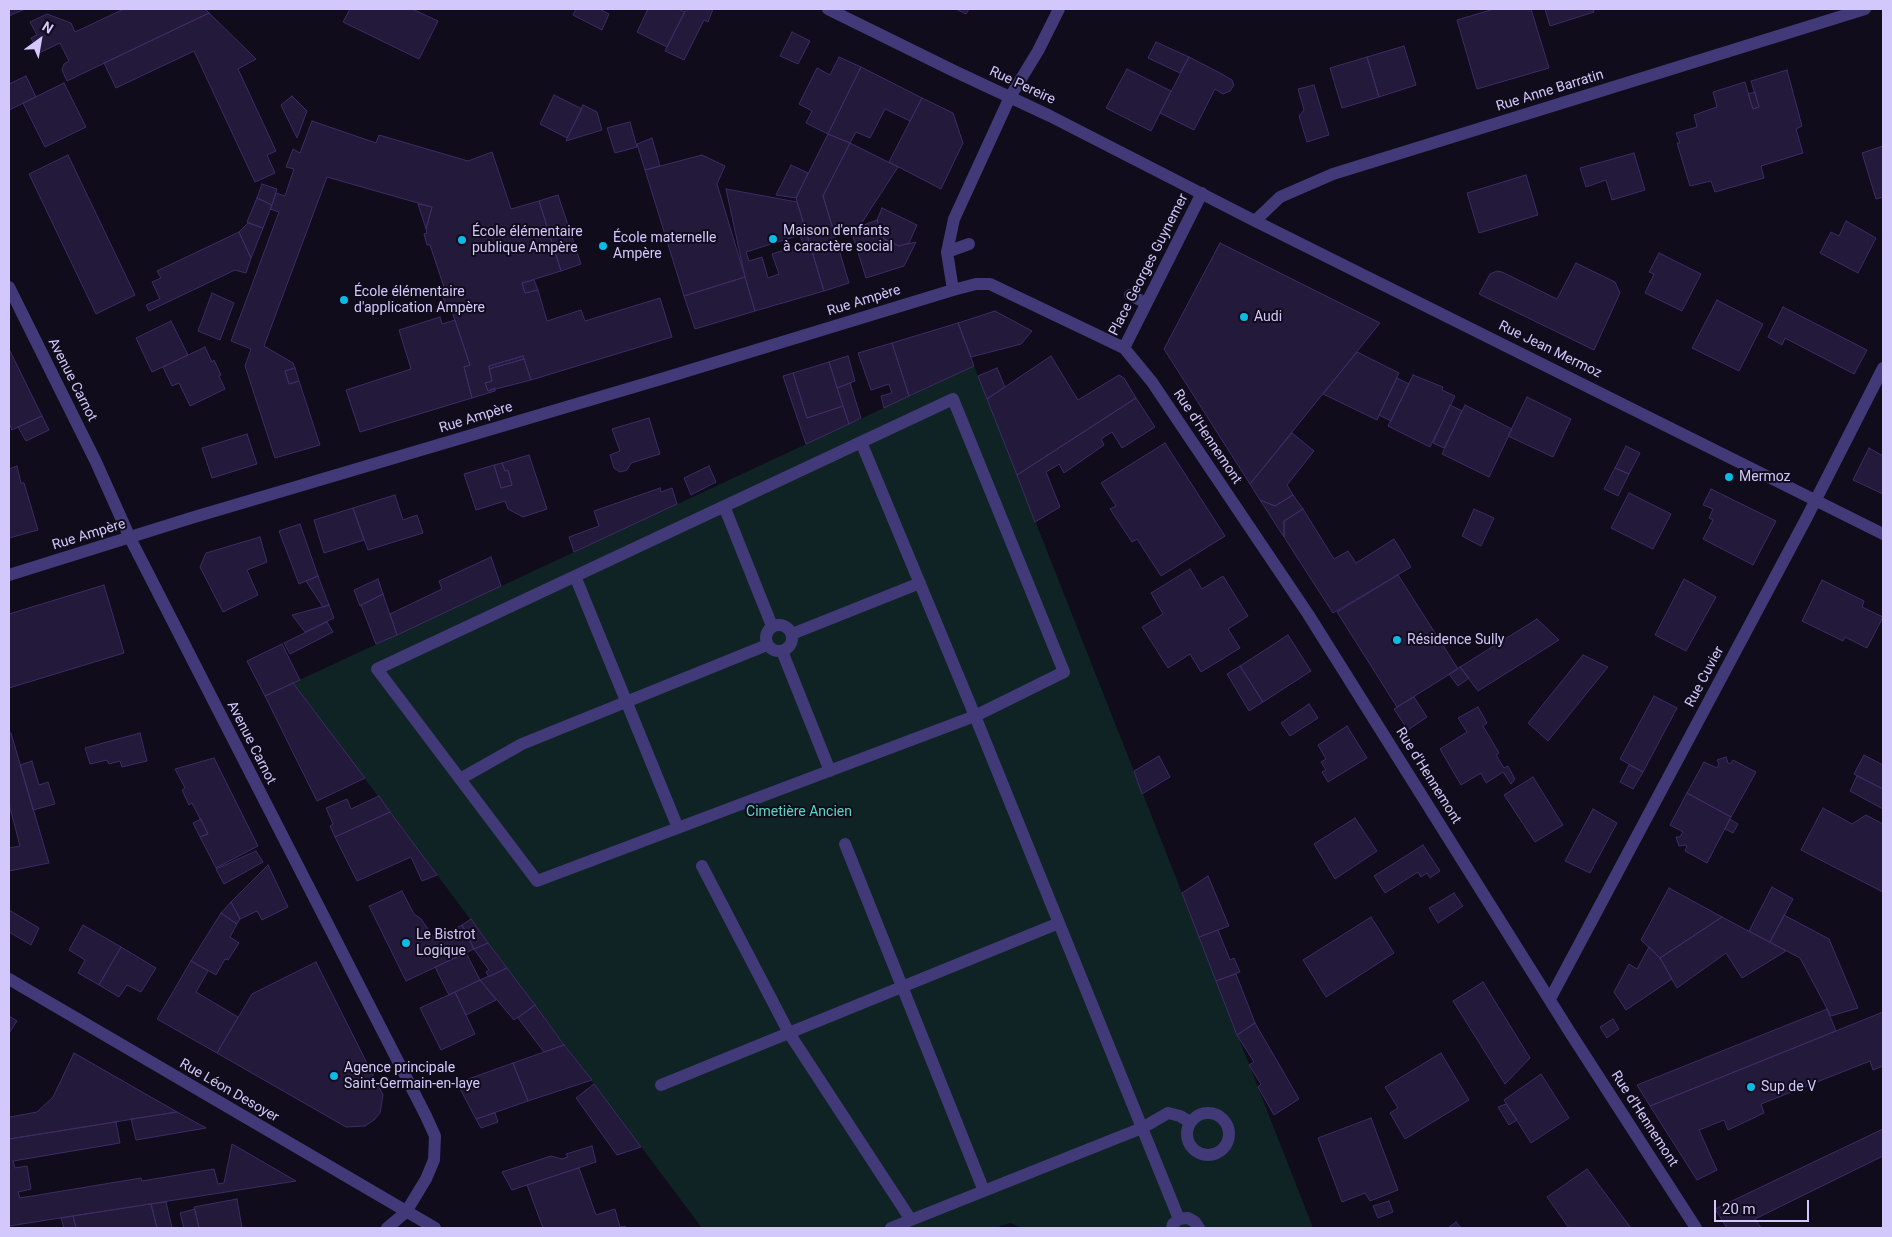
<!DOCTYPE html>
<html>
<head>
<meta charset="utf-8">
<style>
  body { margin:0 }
  #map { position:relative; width:1892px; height:1237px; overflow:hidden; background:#100c1b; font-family:Roboto,sans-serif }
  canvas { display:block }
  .frame { position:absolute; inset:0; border:10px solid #d3c8fc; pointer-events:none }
  .north { position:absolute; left:15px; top:15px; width:50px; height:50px; -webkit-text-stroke:4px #100c1b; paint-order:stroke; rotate:32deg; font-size:14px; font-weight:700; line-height:20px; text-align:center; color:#d3c8fc }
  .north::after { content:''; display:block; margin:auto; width:18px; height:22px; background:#d3c8fc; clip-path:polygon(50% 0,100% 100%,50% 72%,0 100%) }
  .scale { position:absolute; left:1714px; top:1200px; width:95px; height:22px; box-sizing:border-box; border:2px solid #d3c8fc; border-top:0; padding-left:6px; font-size:15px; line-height:18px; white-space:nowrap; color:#d3c8fc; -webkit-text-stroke:4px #100c1b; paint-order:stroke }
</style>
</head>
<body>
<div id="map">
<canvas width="1892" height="1237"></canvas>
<div class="frame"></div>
<div class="north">N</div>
<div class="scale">20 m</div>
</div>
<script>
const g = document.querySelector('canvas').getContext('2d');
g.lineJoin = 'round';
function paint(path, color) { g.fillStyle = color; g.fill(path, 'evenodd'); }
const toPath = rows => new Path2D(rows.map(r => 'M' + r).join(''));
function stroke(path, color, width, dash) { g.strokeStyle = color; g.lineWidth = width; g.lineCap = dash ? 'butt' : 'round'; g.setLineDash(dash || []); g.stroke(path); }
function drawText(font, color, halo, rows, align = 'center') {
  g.font = font + ' Roboto,sans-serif'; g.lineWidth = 4; g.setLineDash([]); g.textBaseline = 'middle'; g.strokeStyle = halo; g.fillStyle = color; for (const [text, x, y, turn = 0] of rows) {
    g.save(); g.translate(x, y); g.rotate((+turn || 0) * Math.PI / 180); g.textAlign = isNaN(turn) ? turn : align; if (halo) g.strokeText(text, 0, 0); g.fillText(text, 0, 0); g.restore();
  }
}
paint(toPath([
  [974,366,1182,893,1313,1228,1023,1228,1010,1223,995,1228,702,1228,293,683]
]), '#0f2324');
const building = toPath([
  [9,9,25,9,9,16,9,9],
  [124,9,205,9,209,13,67,81,62,70,64,64,69,61,60,43,39,53,31,38,37,35,30,22,47,14,71,23,75,32,124,9],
  [350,9,412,9,438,21,419,59,343,22,350,9],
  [576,9,602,9,601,10,609,14,602,30,573,15,576,9],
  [648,9,678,9,685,12,667,47,637,32,648,9],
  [686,9,713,9,708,22,704,20,684,60,665,51,686,9],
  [956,9,969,9,966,14,956,9],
  [1494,9,1531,9,1549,68,1477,89,1457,20,1494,9],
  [1545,9,1593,9,1594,12,1550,26,1545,9],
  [209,13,256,59,238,69,276,151,267,155,275,173,255,182,194,51,116,88,104,63,209,13],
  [792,32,810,41,798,64,780,56,792,32],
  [1156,42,1189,57,1180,73,1148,58,1156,42],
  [1404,46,1416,85,1379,97,1367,57,1404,46],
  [839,57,861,67,828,134,806,123,812,111,799,104,817,68,830,75,839,57],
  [1189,57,1222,74,1232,80,1234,85,1230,91,1223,94,1215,89,1194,130,1160,113,1189,57],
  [1367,57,1379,97,1342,108,1330,68,1367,57],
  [861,67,922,98,910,121,885,109,870,138,856,132,850,143,828,134,861,67],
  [1127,69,1171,91,1151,131,1106,108,1127,69],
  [1787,70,1802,126,1796,129,1803,153,1761,166,1764,178,1715,192,1711,181,1690,186,1677,143,1680,143,1676,133,1697,127,1694,115,1717,107,1713,92,1745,82,1753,109,1759,107,1751,81,1787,70],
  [26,76,36,97,9,110,9,84,26,76],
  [64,83,86,127,45,147,23,103,64,83],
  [1314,85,1329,135,1307,142,1299,116,1304,110,1298,89,1314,85],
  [1755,92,1759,107,1753,109,1748,94,1755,92],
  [554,95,582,109,567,138,540,124,554,95],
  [292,96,307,111,297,138,281,105,292,96],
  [922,98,953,113,963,143,941,189,889,162,922,98],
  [583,105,597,112,602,130,566,141,583,105],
  [312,121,376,143,379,135,468,161,492,152,511,209,539,201,561,271,522,283,525,293,538,290,547,321,581,310,585,321,660,298,672,337,531,380,523,356,489,366,492,381,485,383,488,391,495,388,495,391,472,398,464,367,470,365,450,306,446,307,442,294,446,293,430,245,427,245,424,234,427,233,426,229,432,207,327,177,264,346,293,363,295,368,285,371,289,384,299,381,320,445,275,458,245,366,251,349,231,341,279,212,270,209,272,205,276,193,285,196,294,169,286,167,293,149,300,153,312,121],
  [630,122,637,147,615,153,607,128,630,122],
  [828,134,850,143,823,196,849,283,824,291,796,198,828,134],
  [652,138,660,166,645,170,637,144,652,138],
  [850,143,898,167,859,227,835,235,823,196,850,143],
  [1883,146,1883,197,1876,199,1862,153,1883,146],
  [1634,153,1645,190,1612,200,1606,180,1586,187,1580,168,1634,153],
  [68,155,135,295,96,314,29,174,68,155],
  [702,155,725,166,717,184,745,277,684,296,645,170,702,155],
  [791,165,808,173,796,198,776,195,791,165],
  [1526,175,1538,215,1479,233,1467,193,1526,175],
  [262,184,277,189,272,205,257,198,262,184],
  [726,189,797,202,824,291,755,311,745,277,726,189],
  [558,195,581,264,561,271,539,201,558,195],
  [257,198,272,205,263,228,247,222,257,198],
  [418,204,432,207,426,229,418,204],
  [882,208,917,225,909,243,899,246,884,239,877,220,882,208],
  [877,220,884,239,899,246,916,242,904,266,866,278,851,230,877,220],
  [1846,221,1876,238,1858,273,1820,253,1831,232,1839,236,1846,221],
  [248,223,263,228,251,258,239,232,248,223],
  [239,232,251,258,246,273,235,270,149,311,146,305,160,299,152,282,161,278,157,271,239,232],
  [800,235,803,244,772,254,779,274,768,278,762,257,749,261,746,252,800,235],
  [1220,243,1380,323,1250,484,1164,349,1220,243],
  [1659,253,1701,274,1682,311,1645,293,1654,274,1649,272,1659,253],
  [1576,263,1615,282,1620,293,1594,350,1479,294,1490,274,1497,271,1502,272,1557,299,1576,263],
  [745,277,755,311,695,329,684,296,745,277],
  [534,280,538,290,525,293,522,283,534,280],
  [212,293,234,303,220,340,198,331,212,293],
  [1717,300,1763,324,1739,371,1692,348,1717,300],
  [1783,307,1867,350,1854,374,1785,338,1782,345,1768,337,1783,307],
  [995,311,1032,331,1021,344,971,357,958,323,995,311],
  [440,317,442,324,455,320,470,365,464,367,472,398,360,432,346,390,411,369,399,330,440,317],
  [171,321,188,355,152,372,136,338,171,321],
  [958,323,974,366,909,396,892,343,958,323],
  [892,343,909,396,884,408,881,396,892,393,889,384,871,390,858,353,892,343],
  [205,347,212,362,214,360,221,375,219,376,225,389,190,406,179,383,172,386,163,367,205,347],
  [9,349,42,416,12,430,9,423,9,349],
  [1357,352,1399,373,1377,420,1323,394,1357,352],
  [523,356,524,359,489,369,489,366,523,356],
  [848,356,855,381,837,388,829,362,848,356],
  [1051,356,1078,400,1119,375,1124,378,1136,398,1017,475,987,399,1051,356],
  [524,359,531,380,488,391,485,383,492,381,489,369,524,359],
  [829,362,843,406,807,418,793,373,829,362],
  [295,368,299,381,289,384,285,371,295,368],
  [997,368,1005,387,987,399,978,376,997,368],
  [793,373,807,418,843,406,849,424,806,444,783,376,793,373],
  [1413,375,1443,387,1442,390,1455,396,1430,447,1388,426,1413,375],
  [1397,378,1409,384,1391,421,1379,415,1397,378],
  [850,383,861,418,849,424,837,388,850,383],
  [1527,397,1571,419,1553,457,1508,436,1527,397],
  [1136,398,1155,427,1122,448,1112,432,1101,439,1104,445,1064,473,1059,464,1046,472,1060,507,1035,522,1017,475,1136,398],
  [1450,405,1462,411,1444,448,1433,443,1450,405],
  [1465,405,1512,429,1489,477,1442,454,1465,405],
  [42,416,49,430,26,441,18,427,42,416],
  [649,418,660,454,631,463,627,470,620,472,614,468,610,455,620,451,612,429,649,418],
  [1292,433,1314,451,1287,485,1293,495,1275,506,1260,500,1250,484,1292,433],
  [247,434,257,464,212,478,202,448,247,434],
  [1165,443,1225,536,1161,576,1137,539,1132,542,1110,509,1116,506,1101,483,1165,443],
  [1626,446,1640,453,1629,474,1615,468,1626,446],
  [1869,448,1883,456,1883,494,1853,480,1869,448],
  [529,455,547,509,523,517,508,509,505,501,476,510,464,474,494,465,501,488,512,485,508,470,505,471,502,463,529,455],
  [502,463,505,471,508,470,512,485,501,488,494,465,502,463],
  [17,466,21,483,24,483,38,530,9,538,9,469,17,466],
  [709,466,716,482,691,495,684,478,709,466],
  [1615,468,1629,474,1618,496,1604,489,1615,468],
  [660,488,661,492,672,488,677,504,574,552,569,537,599,526,594,511,660,488],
  [1711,489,1776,521,1753,565,1703,539,1713,520,1709,518,1713,509,1703,505,1711,489],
  [1629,493,1671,514,1653,549,1611,528,1629,493],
  [395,495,403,520,417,515,423,533,368,550,353,508,395,495],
  [1293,495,1303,509,1284,521,1284,537,1260,500,1275,506,1293,495],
  [353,508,364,540,324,553,314,520,353,508],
  [1303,509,1334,559,1348,551,1356,563,1394,539,1411,567,1333,613,1284,537,1284,521,1303,509],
  [1474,509,1494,518,1481,546,1462,536,1474,509],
  [300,524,318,576,299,584,279,531,300,524],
  [260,537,267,562,247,570,258,595,223,612,200,567,206,553,260,537],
  [491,557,501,586,397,635,390,614,442,589,439,581,491,557],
  [1190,569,1202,589,1223,576,1248,616,1228,629,1240,648,1201,672,1190,654,1168,668,1142,627,1163,614,1151,593,1190,569],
  [1398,575,1458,669,1397,707,1337,612,1398,575],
  [318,576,329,605,323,607,306,581,318,576],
  [378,579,383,594,360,606,354,590,378,579],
  [1684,579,1716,597,1686,651,1655,635,1684,579],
  [1822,580,1864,601,1862,607,1883,617,1867,648,1845,637,1843,641,1802,621,1822,580],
  [104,585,124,653,9,688,9,614,104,585],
  [383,594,397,635,376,644,361,605,383,594],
  [329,605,334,618,305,632,292,615,329,605],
  [1537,619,1559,640,1478,691,1460,667,1537,619],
  [327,622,333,632,290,654,284,643,327,622],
  [1288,635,1311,671,1263,702,1240,666,1288,635],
  [282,644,300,680,265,696,247,661,282,644],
  [1583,655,1608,667,1548,741,1528,723,1583,655],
  [1240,666,1263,702,1249,711,1227,674,1240,666],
  [1460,667,1469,678,1458,686,1449,674,1460,667],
  [293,683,365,778,317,801,265,696,293,683],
  [1654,696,1677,708,1643,772,1620,759,1654,696],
  [1414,697,1427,717,1408,730,1394,709,1414,697],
  [1309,704,1318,718,1290,736,1281,723,1309,704],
  [1478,707,1487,723,1483,726,1499,753,1496,755,1504,768,1508,766,1515,779,1511,784,1503,772,1486,783,1481,773,1461,785,1440,749,1467,732,1458,718,1478,707],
  [1347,726,1367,758,1328,782,1322,772,1326,770,1321,762,1326,759,1318,745,1347,726],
  [9,733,11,733,49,863,9,871,9,848,20,846,9,804,9,733],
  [140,733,147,761,122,767,120,761,109,764,107,760,90,764,85,748,140,733],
  [1864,755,1883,765,1883,789,1854,774,1864,755],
  [1159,756,1170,777,1142,794,1134,771,1159,756],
  [1726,757,1728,763,1730,764,1733,760,1756,772,1731,817,1687,793,1704,762,1717,768,1719,764,1717,760,1726,757],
  [214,758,258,846,216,868,200,837,208,834,192,803,189,805,182,790,185,788,175,769,214,758],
  [32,761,39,785,48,782,55,804,33,810,20,765,32,761],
  [1629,765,1643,772,1633,789,1620,782,1629,765],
  [1857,776,1883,789,1883,809,1850,791,1857,776],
  [1533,777,1563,825,1535,842,1504,795,1533,777],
  [1687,793,1731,817,1707,863,1685,851,1687,846,1685,845,1679,846,1676,837,1680,837,1683,832,1670,825,1687,793],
  [379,796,390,812,335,837,330,826,333,824,326,808,347,799,351,809,379,796],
  [1823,808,1852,824,1866,815,1883,824,1883,892,1801,850,1823,808],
  [1593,809,1617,823,1590,873,1565,861,1593,809],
  [390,812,437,875,422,881,411,857,357,881,335,837,390,812],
  [1355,818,1377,851,1335,879,1314,844,1355,818],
  [201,819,208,834,200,837,193,823,201,819],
  [1730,819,1738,824,1733,833,1725,829,1730,819],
  [1423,845,1440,871,1430,878,1427,873,1421,877,1418,872,1385,893,1374,876,1423,845],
  [256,851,263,862,224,884,216,869,256,851],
  [268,865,288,907,262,920,257,911,240,919,231,902,268,865],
  [1208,876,1229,926,1199,937,1182,893,1208,876],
  [1772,887,1793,899,1770,942,1749,931,1772,887],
  [1669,888,1722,917,1660,958,1641,940,1669,888],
  [402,891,414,914,421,919,435,939,462,925,474,949,406,981,369,906,402,891],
  [1454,893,1463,906,1438,923,1429,908,1454,893],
  [231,902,240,919,237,924,221,913,231,902],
  [9,910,39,928,31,945,9,932,9,910],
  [221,913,237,924,230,937,239,943,228,960,225,959,216,975,191,961,221,913],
  [1784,915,1829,939,1858,1008,1831,1016,1800,958,1770,942,1784,915],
  [1371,917,1394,953,1326,997,1303,960,1371,917],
  [1722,917,1786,951,1742,978,1726,953,1677,988,1660,958,1722,917],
  [471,919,488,943,474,949,462,925,471,919],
  [83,925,121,947,99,985,78,973,85,960,69,950,83,925],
  [1218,930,1230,960,1234,958,1240,972,1216,981,1199,937,1218,930],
  [488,943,507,968,489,977,486,972,489,970,474,949,488,943],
  [121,947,156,968,141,992,127,985,119,997,99,985,121,947],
  [1649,947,1660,958,1672,979,1626,1010,1614,992,1629,964,1637,969,1649,947],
  [466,953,480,980,449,995,435,967,466,953],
  [191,961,208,971,196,992,238,1017,217,1053,157,1019,191,961],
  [316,962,383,1095,380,1113,374,1120,365,1126,346,1127,217,1053,252,994,316,962],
  [507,968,535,1005,514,1020,480,980,507,968],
  [1236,974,1255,1023,1237,1035,1216,981,1236,974],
  [480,980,496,1000,466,1015,455,992,480,980],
  [1483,982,1530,1058,1505,1084,1453,1001,1483,982],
  [455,992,475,1034,441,1050,420,1008,455,992],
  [535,1005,564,1045,544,1052,518,1018,535,1005],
  [1827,1009,1836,1031,1650,1106,1637,1085,1827,1009],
  [1883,1012,1883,1066,1873,1070,1870,1061,1761,1104,1764,1113,1728,1130,1724,1120,1699,1130,1717,1170,1697,1180,1650,1106,1883,1012],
  [9,1016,17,1021,9,1033,9,1016],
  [1613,1019,1619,1029,1607,1038,1600,1027,1613,1019],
  [1255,1023,1299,1099,1274,1115,1258,1087,1261,1084,1249,1065,1254,1062,1237,1035,1255,1023],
  [564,1045,592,1080,528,1101,513,1063,564,1045],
  [74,1053,177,1112,9,1139,9,1119,10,1117,37,1112,53,1097,74,1053],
  [1441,1053,1469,1100,1405,1139,1390,1113,1398,1108,1385,1087,1441,1053],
  [513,1063,528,1101,476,1119,457,1083,513,1063],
  [1541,1074,1569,1118,1531,1143,1504,1100,1541,1074],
  [594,1084,641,1147,617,1155,576,1098,594,1084],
  [1506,1104,1517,1120,1509,1125,1498,1107,1506,1104],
  [177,1112,206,1128,136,1140,131,1119,177,1112],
  [495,1113,498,1122,481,1128,476,1119,495,1113],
  [1371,1118,1398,1190,1370,1201,1365,1193,1342,1202,1318,1138,1371,1118],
  [116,1122,120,1143,13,1161,15,1168,27,1166,31,1189,18,1192,20,1198,141,1178,142,1181,214,1169,218,1184,224,1183,232,1144,296,1181,9,1226,9,1139,116,1122],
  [1883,1129,1883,1156,1755,1219,1761,1228,1727,1228,1715,1209,1883,1129],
  [592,1146,596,1162,512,1190,502,1172,551,1156,562,1159,568,1157,566,1154,592,1146],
  [579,1168,596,1215,615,1209,620,1227,625,1226,626,1228,543,1228,527,1185,579,1168],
  [1587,1169,1631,1228,1569,1228,1547,1197,1587,1169],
  [237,1199,242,1228,199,1228,194,1207,237,1199],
  [1389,1201,1393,1212,1378,1218,1373,1206,1389,1201],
  [166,1202,172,1228,157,1228,151,1204,166,1202],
  [151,1204,157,1228,76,1228,73,1216,151,1204],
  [195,1209,199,1228,184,1228,180,1213,195,1209],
  [73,1216,76,1228,64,1228,61,1218,73,1216],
  [1456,1222,1461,1228,1448,1228,1456,1222]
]);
paint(building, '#23193b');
stroke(building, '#3d2c66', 1);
stroke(toPath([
  [828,9,954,71,1050,116,1255,221,1883,534],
  [1255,221,1280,197,1333,174,1865,9],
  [947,252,969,244],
  [9,287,96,462,130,538,426,1116,435,1136,434,1160,426,1179,406,1212,387,1228],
  [953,290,947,252,954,219,1010,97,1038,51,1059,9],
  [1130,295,1146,303],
  [1124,348,1202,193],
  [953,399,1064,672,975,716,537,881,377,669,953,399],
  [861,442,975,716,1179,1219],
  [724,506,772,626],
  [9,575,191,518,661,379,953,290,976,284,990,284,1124,348,1152,382,1308,614,1571,1034,1696,1228],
  [575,576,678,828],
  '766 638a13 13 0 1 1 26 0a13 13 0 1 1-26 0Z',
  [792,634,920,583],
  [782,651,830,771],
  [460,779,522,744,767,645],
  [845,844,984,1191],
  [702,866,789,1033,911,1220,1142,1128,1168,1113,1180,1116,1190,1122],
  [9,979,435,1228],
  [1550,999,1806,519,1883,368],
  [661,1085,1059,923],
  '1187 1134a21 21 0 1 1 42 0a21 21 0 1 1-42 0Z',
  [891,1228,911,1220],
  [1172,1228,1173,1224,1179,1219,1188,1218,1195,1222,1199,1228]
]), '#413978', 12);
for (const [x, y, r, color] of [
  [773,239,5,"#0bbbe5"],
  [462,240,5,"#0bbbe5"],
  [603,246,5,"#0bbbe5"],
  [344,300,5,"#0bbbe5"],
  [1244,317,5,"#0bbbe5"],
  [1729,477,5,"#0bbbe5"],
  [1397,640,5,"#0bbbe5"],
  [406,943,5,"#0bbbe5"],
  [334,1076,5,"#0bbbe5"],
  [1751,1087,5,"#0bbbe5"]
]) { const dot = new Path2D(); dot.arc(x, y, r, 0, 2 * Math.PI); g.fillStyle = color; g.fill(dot); stroke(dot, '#100c1b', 2); }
drawText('14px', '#d3c8fc', '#100c1b', [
  ["Rue Pereire",1022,86,25],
  ["Rue Anne Barratin",1550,91,-17],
  ["Place Georges Guynemer",1149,265,-63],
  ["Rue Ampère",864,301,-17],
  ["Rue Jean Mermoz",1550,350,26],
  ["Avenue Carnot",72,380,63],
  ["Rue Ampère",476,418,-17],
  ["Rue d'Hennemont",1207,437,56],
  ["Rue Ampère",89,535,-17],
  ["Rue Cuvier",1705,677,-62],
  ["Avenue Carnot",251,743,63],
  ["Rue d'Hennemont",1428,776,58],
  ["Rue Léon Desoyer",229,1091,30],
  ["Rue d'Hennemont",1644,1119,57]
]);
drawText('14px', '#d3c8fc', '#100c1b', [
  ["Maison d'enfants",783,231],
  ["à caractère social",783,247],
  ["École élémentaire",472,232],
  ["publique Ampère",472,248],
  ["École maternelle",613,238],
  ["Ampère",613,254],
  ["École élémentaire",354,292],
  ["d'application Ampère",354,308],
  ["Audi",1254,317],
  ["Mermoz",1739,477],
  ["Résidence Sully",1407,640],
  ["Le Bistrot",416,935],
  ["Logique",416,951],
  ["Agence principale",344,1068],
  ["Saint-Germain-en-laye",344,1084],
  ["Sup de V",1761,1087]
], 'left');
drawText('14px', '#59d7c4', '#100c1b', [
  ["Cimetière Ancien",799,812]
]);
</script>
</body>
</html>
